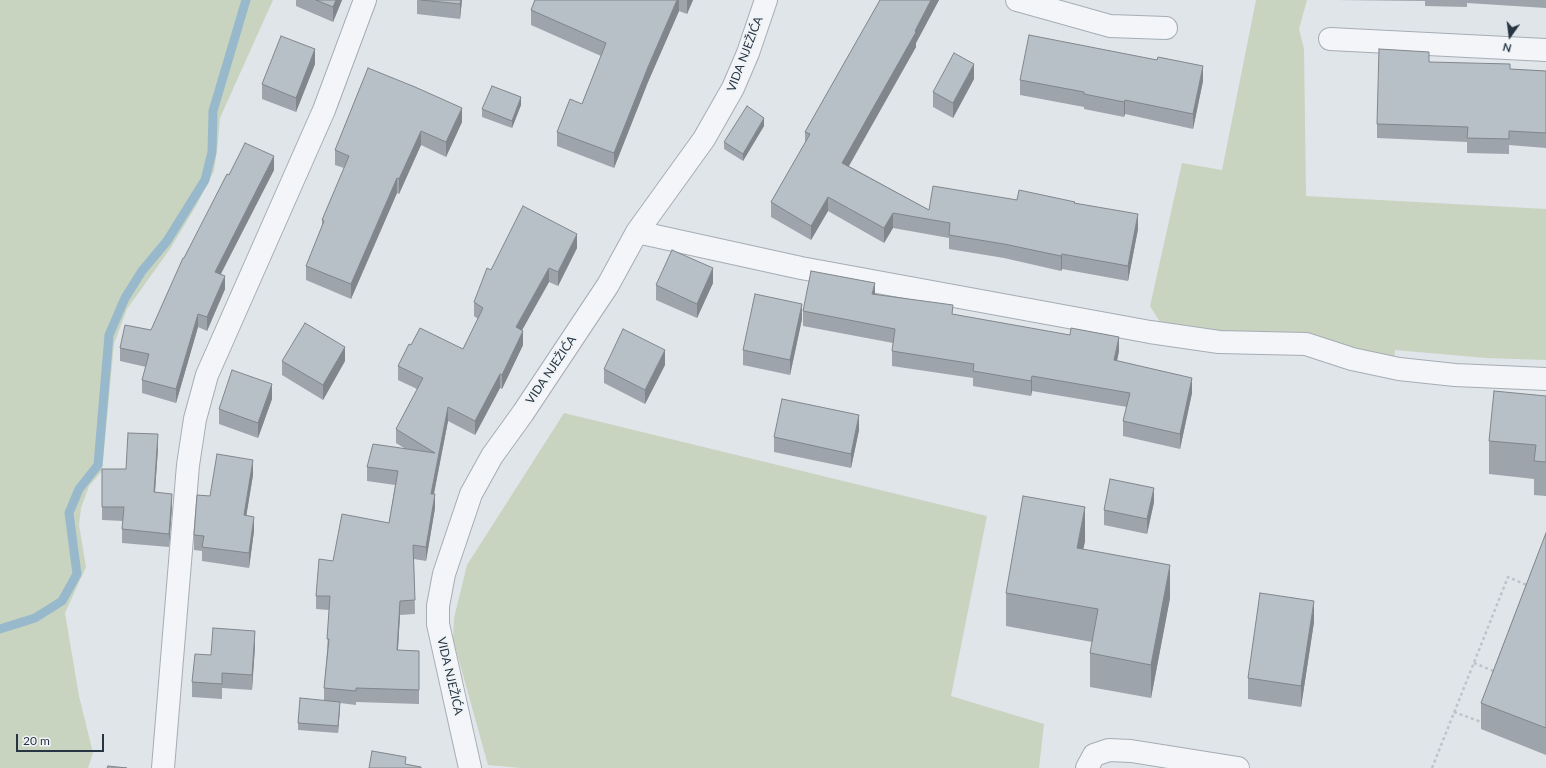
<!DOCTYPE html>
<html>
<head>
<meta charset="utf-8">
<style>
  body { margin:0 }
  #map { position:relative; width:1546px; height:768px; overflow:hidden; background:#e0e5ea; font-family:Lato,sans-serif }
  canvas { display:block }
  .north { position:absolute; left:1490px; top:16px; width:40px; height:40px; -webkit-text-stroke:3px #f0f4f7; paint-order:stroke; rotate:194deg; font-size:11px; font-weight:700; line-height:16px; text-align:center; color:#273542 }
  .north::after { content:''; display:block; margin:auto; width:14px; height:18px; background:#273542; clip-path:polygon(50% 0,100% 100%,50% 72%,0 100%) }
  .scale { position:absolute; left:16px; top:734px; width:88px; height:18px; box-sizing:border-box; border:2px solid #273542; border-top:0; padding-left:5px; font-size:12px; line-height:14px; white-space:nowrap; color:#273542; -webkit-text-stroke:3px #f0f4f7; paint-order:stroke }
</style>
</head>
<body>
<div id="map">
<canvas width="1546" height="768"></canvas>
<div class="north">N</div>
<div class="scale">20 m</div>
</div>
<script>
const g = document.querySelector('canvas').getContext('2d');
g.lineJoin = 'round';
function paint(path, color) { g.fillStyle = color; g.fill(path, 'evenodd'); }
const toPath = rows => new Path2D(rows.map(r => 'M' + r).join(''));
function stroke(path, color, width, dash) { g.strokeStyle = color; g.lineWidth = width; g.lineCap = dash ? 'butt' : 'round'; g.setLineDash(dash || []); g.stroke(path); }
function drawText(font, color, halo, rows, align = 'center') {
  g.font = font + ' Lato,sans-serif'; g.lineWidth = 4; g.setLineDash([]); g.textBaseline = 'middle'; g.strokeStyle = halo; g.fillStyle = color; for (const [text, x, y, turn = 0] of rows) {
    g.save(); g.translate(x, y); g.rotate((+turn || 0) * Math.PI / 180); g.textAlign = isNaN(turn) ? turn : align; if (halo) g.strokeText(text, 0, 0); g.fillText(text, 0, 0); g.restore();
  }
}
paint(toPath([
  [0,0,273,0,220,118,218,143,214,171,196,206,170,249,127,309,114,344,102,471,89,486,81,508,79,525,86,567,65,613,79,696,93,753,88,768,0,768],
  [1256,0,1307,0,1299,29,1304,49,1306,196,1546,209,1546,360,1486,358,1395,350,1394,360,1172,328,1160,322,1150,306,1182,163,1222,170],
  [564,413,987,516,951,696,1044,724,1039,768,521,768,488,765,453,639,454,618,467,565]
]), '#c8d4c0');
stroke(toPath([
  [0,629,35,618,62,601,77,574,69,513,79,489,98,465,109,335,125,298,142,271,167,241,205,180,212,152,213,111,246,0]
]), '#98b9cc', 9);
const minor = toPath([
  [1017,0,1110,26,1166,28],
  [1330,39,1546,50],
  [637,232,801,268,1150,332,1219,342,1306,344,1352,359,1399,369,1455,375,1546,379],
  [163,768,188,465,195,419,207,375,324,110,365,0],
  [470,768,438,624,438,606,444,574,471,494,492,456,523,413,608,285,637,232,704,139,733,88,748,53,766,0],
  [1087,768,1094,755,1109,750,1131,751,1238,768]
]);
stroke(minor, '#a5adb4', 24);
stroke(toPath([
  [1474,663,1496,672],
  [1454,712,1484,723],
  [1432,768,1508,577,1529,586]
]), '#bec3c9', 2.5, [3, 3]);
stroke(minor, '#f3f5f8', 22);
paint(toPath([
  [296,0,342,0,333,22,296,6],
  [417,0,462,0,460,19,417,14],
  [535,0,693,0,687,14,679,11,648,82,614,168,557,146,557,132,582,104,601,56,531,25,531,10],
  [880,0,939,0,916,43,916,47,849,166,929,210,1017,200,1075,203,1138,229,1128,281,1062,269,1061,271,1004,258,949,249,949,238,893,228,884,243,828,211,811,240,771,217,771,202,805,143,805,132,880,1],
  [1337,0,1546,0,1546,8,1467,3,1467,7,1425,6,1425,1],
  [315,64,296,112,262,99,262,84],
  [368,68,462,122,446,157,421,145,399,194,397,193,351,299,306,280,306,266,322,226,322,220,344,168,335,165,335,150],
  [1510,69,1546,71,1546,148,1509,145,1509,154,1467,153,1467,142,1377,138,1377,124],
  [974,79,953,118,933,107,933,92],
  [1020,80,1203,81,1193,129,1125,114,1124,117,1084,109,1084,107,1020,95],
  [521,105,512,128,482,117,482,109],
  [764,126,743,161,724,149,724,142],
  [274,170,221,274,225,289,207,331,198,327,176,403,142,393,142,380,146,367,120,361,120,348,151,330,184,258,229,175],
  [577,248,558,286,549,282,522,330,523,345,502,389,500,388,475,435,448,421,434,494,435,508,426,561,414,559,415,614,400,615,398,650,419,651,419,704,356,702,356,705,340,703,338,733,298,730,298,723,324,700,324,688,327,652,329,610,316,609,316,596,333,561,389,523,395,485,367,481,367,467,404,448,396,443,396,429,417,389,398,380,398,366,411,345,463,349,478,319,474,316,474,302,491,270],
  [713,283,697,318,656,300,656,285],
  [875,294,953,314,1119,351,1117,361,1192,393,1180,449,1123,436,1123,421,1127,407,1032,391,1031,396,973,386,973,378,892,366,892,351,893,343,803,326,803,311],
  [802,319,790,375,743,365,743,350],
  [282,361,345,361,323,400,282,375],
  [665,365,645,404,604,383,604,369],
  [1546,396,1546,496,1534,495,1534,479,1489,474,1489,441],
  [272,399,258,438,219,424,219,409],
  [859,430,851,468,774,452,774,437],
  [158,448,155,492,172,507,169,547,122,543,122,529,123,521,102,520,102,507,126,469],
  [253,475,246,516,254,531,249,568,202,561,202,551,194,550,194,535,210,496],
  [1154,502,1147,534,1104,525,1104,510],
  [1546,533,1546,755,1481,729,1481,703],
  [1085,541,1083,549,1170,598,1151,698,1090,687,1090,653,1092,642,1006,626,1006,593],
  [1314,622,1301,707,1248,699,1248,678],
  [255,646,252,690,222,688,222,699,192,697,192,682,211,655]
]), '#9da4ab');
paint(toPath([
  [336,0,342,0,333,22,333,7],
  [461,0,462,0,460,19,460,4],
  [677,0,679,0,679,11,648,82,614,168,614,153,648,67],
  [687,0,693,0,687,14],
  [931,0,939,0,916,43,916,47,842,178,842,163],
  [315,49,315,64,296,112,296,98],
  [974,64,974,79,953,118,953,103],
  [1203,66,1203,81,1193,129,1193,114],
  [521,97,521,105,512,128,512,121],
  [1125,100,1125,114,1124,117,1124,102],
  [462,108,462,122,446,157,446,142],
  [764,118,764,126,743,161,743,154],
  [421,131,421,145,399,194,399,179],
  [274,156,274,170,215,285,215,272],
  [397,178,397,193,351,299,351,284],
  [828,197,828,211,811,240,811,226],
  [893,213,893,228,884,243,884,228],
  [1138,214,1138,229,1128,281,1128,266],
  [577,234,577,248,558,286,558,272],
  [1062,254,1062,269,1061,271,1061,256],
  [549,268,549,282,516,341,516,327],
  [713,268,713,283,697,318,697,304],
  [225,276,225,289,207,331,207,317],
  [875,283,875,297,872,294],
  [802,304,802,319,790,375,790,360],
  [198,314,198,327,176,403,176,389],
  [523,331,523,345,502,389,502,375],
  [1119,337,1119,351,1114,375,1114,360],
  [345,347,345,361,323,400,323,385],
  [665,350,665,365,645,404,645,390],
  [500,374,500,388,475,435,475,421],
  [1032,376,1032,391,1031,396,1031,381],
  [1192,378,1192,393,1180,449,1180,434],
  [272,384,272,399,258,438,258,423],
  [448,407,448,421,431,508,431,494],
  [859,415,859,430,851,468,851,454],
  [158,434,158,448,154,506,154,492],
  [253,460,253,475,244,530,244,515],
  [1154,488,1154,502,1147,534,1147,519],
  [172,494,172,507,169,547,169,534],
  [435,494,435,508,426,561,426,547],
  [1085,507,1085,541,1077,581,1077,548],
  [254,517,254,531,249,568,249,553],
  [1170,565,1170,598,1151,698,1151,665],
  [400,601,400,615,397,664,397,650],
  [1314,601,1314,622,1301,707,1301,686],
  [255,631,255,646,252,690,252,675],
  [340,702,340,709,338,733,338,726]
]), '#80868b');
const building = toPath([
  [316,0,336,0,333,7,316,0],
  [421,0,461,0,460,4,421,0],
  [535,0,677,0,648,67,614,153,557,132,570,99,582,104,606,43,531,10,535,0],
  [880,0,931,0,915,31,916,32,842,163,929,210,933,186,1017,200,1019,190,1075,202,1074,203,1138,214,1128,266,1062,254,1061,256,1004,244,949,235,950,223,893,213,884,228,828,197,811,226,771,202,810,134,805,132,880,0],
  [1029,35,1157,60,1158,57,1203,66,1193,114,1125,100,1124,102,1084,94,1084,92,1020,80,1029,35],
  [281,36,315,49,296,98,262,84,281,36],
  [1379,49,1429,52,1429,62,1510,64,1510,69,1546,71,1546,133,1509,131,1509,139,1467,138,1468,127,1377,124,1379,49],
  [954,53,974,64,953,103,933,92,954,53],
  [368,68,415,87,462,108,446,142,421,131,399,179,397,178,351,284,306,266,324,221,322,220,349,156,335,150,368,68],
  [492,86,521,97,512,121,482,109,492,86],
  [747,106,764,118,743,154,724,142,747,106],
  [245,143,274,156,215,272,225,276,207,317,198,314,176,389,142,380,149,354,120,348,125,325,151,330,183,258,184,258,227,174,229,175,245,143],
  [523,206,577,234,558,272,549,268,516,327,523,331,502,375,500,374,475,421,448,407,431,494,435,494,426,547,413,545,415,600,400,601,397,650,419,651,419,690,356,688,356,691,324,688,329,639,327,639,330,596,316,596,319,559,333,561,342,514,389,523,398,471,367,467,373,444,435,453,396,429,423,378,398,366,409,344,411,345,420,328,463,349,483,308,474,302,487,268,491,270,523,206],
  [672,250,713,268,697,304,656,285,672,250],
  [811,271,875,283,872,294,953,305,952,314,1070,335,1071,328,1119,337,1114,360,1192,378,1180,434,1123,421,1130,393,1032,376,1031,381,973,371,974,364,892,351,895,329,803,311,811,271],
  [755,294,802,304,790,360,743,350,755,294],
  [305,323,345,347,323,385,282,361,305,323],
  [623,329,665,350,645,390,604,369,623,329],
  [232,370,272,384,258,423,219,409,232,370],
  [1494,391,1546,396,1546,462,1534,461,1536,445,1489,441,1494,391],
  [782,399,859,415,851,454,774,437,782,399],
  [128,433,158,434,154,492,172,494,169,534,122,529,124,507,102,507,102,469,126,469,128,433],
  [217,454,253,460,244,515,254,517,249,553,202,547,204,536,194,535,197,495,210,496,217,454],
  [1110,479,1154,488,1147,519,1104,510,1110,479],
  [1023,496,1085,507,1077,548,1170,565,1151,665,1090,653,1098,609,1006,593,1023,496],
  [1546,533,1546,728,1481,703,1546,533],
  [1260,593,1314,601,1301,686,1248,678,1260,593],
  [213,628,255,631,252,675,222,673,222,684,192,682,195,654,211,655,213,628],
  [300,698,340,702,338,726,298,723,300,698],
  [372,751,406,757,405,764,421,767,421,768,369,768,372,751],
  [108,766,127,768,107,768,108,766]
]);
paint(building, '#b7bfc7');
stroke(building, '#80868b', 1);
drawText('12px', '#273542', '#f0f4f7', [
  ["VIDA NJEŽIĆA",745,54,-69],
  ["VIDA NJEŽIĆA",551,370,-56],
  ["VIDA NJEŽIĆA",450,676,77]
]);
</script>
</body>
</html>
